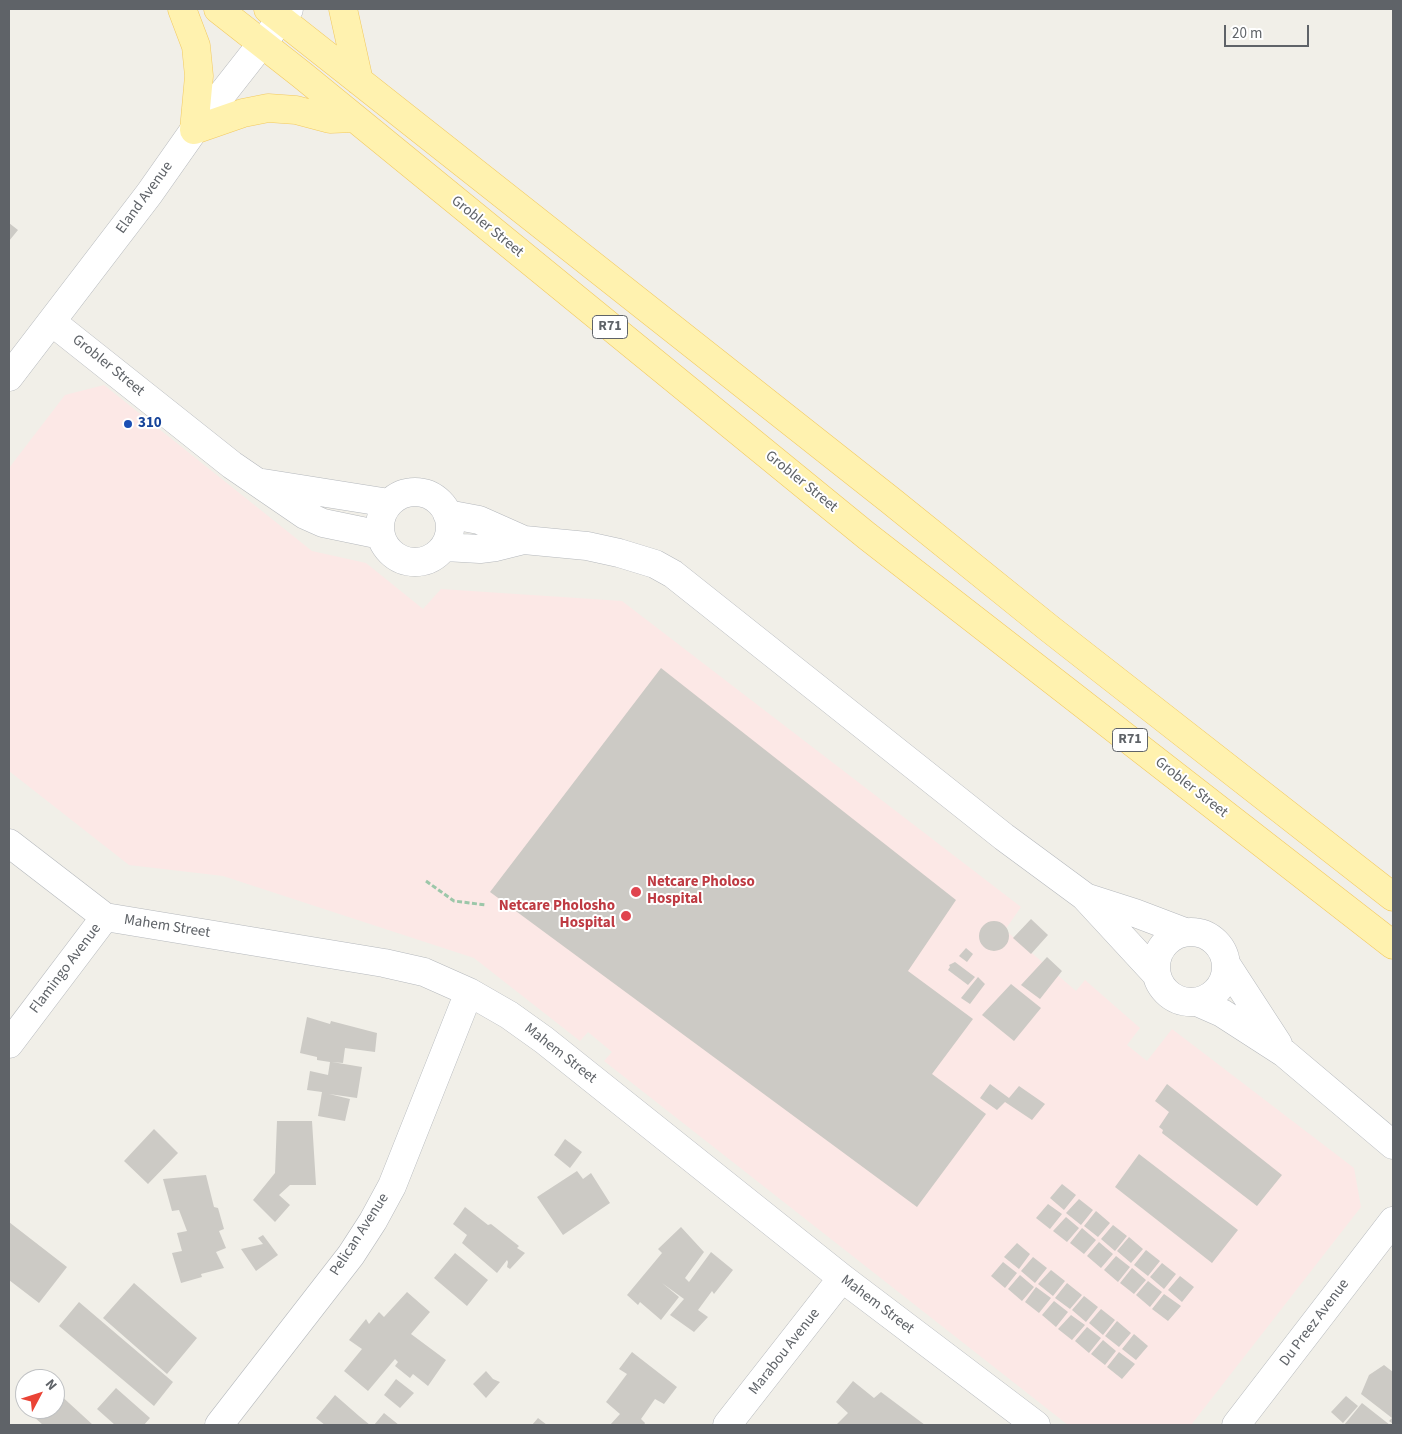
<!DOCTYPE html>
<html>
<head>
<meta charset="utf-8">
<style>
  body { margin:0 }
  #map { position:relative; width:1402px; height:1434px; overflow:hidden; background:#f1efe8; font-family:"Source Sans 3",sans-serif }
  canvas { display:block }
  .frame { position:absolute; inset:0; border:10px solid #5f6368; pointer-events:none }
  .north { position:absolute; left:15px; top:1369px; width:50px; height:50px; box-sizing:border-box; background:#fff; border:1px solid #bfc1c3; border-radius:50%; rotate:50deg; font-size:14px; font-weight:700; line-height:20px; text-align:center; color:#5f6368 }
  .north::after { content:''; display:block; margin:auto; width:18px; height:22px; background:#ea4335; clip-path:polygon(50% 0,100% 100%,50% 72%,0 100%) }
  .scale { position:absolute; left:1224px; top:25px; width:85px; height:22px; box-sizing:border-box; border:2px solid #5f6368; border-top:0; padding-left:6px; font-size:15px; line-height:18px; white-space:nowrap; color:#5f6368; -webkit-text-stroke:4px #fff; paint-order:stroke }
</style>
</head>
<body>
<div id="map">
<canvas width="1402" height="1434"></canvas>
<div class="frame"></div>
<div class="north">N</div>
<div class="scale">20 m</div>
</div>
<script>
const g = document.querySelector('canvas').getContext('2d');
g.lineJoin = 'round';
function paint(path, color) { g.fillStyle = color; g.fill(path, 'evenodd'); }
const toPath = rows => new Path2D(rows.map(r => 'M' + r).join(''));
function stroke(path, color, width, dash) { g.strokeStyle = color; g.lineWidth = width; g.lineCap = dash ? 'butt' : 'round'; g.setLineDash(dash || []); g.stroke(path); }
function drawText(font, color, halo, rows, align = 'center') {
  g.font = font + ' "Source Sans 3",sans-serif'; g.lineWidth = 4; g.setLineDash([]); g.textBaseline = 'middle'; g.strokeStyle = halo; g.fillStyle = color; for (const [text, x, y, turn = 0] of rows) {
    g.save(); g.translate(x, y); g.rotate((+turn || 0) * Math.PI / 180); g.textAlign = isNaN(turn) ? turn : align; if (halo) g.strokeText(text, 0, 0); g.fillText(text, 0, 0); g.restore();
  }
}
paint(toPath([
  [104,385,312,551,366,563,423,609,441,589,622,601,1021,907,1005,930,1076,991,1085,980,1140,1028,1127,1045,1147,1061,1172,1029,1354,1168,1361,1207,1191,1425,1068,1425,604,1061,612,1052,588,1032,580,1041,474,958,223,876,129,865,9,771,9,468,65,395]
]), '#fce8e6');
paint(toPath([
  [9,223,18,230,9,241],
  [661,668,956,900,908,971,973,1019,932,1074,986,1114,917,1207,490,892],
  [1031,919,1048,935,1031,954,1013,938],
  '979 936a15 15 0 1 1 30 0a15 15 0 1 1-30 0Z',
  [966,948,973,954,967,962,959,956],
  [1047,957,1062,971,1040,999,1021,985],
  [955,962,975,977,968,985,948,970,950,967,949,965],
  [978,977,985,984,970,1004,961,998],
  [1011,984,1041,1008,1014,1041,982,1015],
  [307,1017,330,1024,331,1021,377,1033,375,1052,345,1048,343,1063,332,1062,362,1067,357,1098,329,1094,350,1099,345,1121,318,1116,322,1092,307,1090,310,1071,328,1075,330,1062,317,1060,317,1057,300,1053],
  [990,1084,1009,1098,1019,1086,1045,1104,1032,1120,1005,1102,997,1110,980,1098],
  [1167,1084,1282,1175,1257,1206,1162,1133,1163,1130,1159,1127,1169,1112,1155,1101],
  [277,1121,312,1121,316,1185,290,1185,279,1195,290,1205,275,1222,253,1200,275,1173],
  [154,1129,178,1153,148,1184,124,1161],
  [565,1139,582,1152,570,1168,554,1155],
  [1139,1154,1238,1230,1212,1263,1115,1187],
  [577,1171,583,1179,591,1173,610,1203,563,1235,537,1197],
  [206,1175,214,1207,218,1208,224,1229,219,1231,226,1248,216,1252,224,1268,201,1274,202,1277,181,1283,172,1253,182,1251,177,1233,187,1231,179,1210,172,1211,163,1179],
  [1062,1184,1076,1195,1064,1210,1050,1198],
  [1079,1199,1093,1210,1081,1225,1066,1213],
  [1048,1204,1062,1214,1050,1229,1036,1218],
  [465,1207,488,1225,491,1224,519,1246,517,1248,525,1253,510,1269,507,1267,508,1262,507,1260,497,1273,462,1243,467,1235,453,1224],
  [1096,1211,1110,1223,1098,1237,1084,1226],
  [1066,1217,1079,1228,1067,1242,1053,1231],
  [9,1222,67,1267,39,1303,9,1280],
  [1113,1225,1127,1236,1115,1251,1101,1239],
  [681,1227,704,1252,685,1278,689,1282,711,1252,733,1270,714,1294,712,1291,698,1310,708,1317,694,1332,670,1315,684,1299,662,1283,679,1297,661,1320,640,1302,638,1305,627,1295,662,1253,658,1249],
  [1082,1228,1096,1240,1084,1254,1070,1243],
  [263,1235,278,1255,256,1271,241,1249,263,1244,258,1238],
  [1129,1237,1143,1249,1131,1263,1117,1251],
  [1099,1242,1113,1254,1101,1268,1087,1256],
  [1017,1243,1030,1254,1019,1269,1004,1257],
  [1146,1250,1160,1261,1148,1276,1134,1265],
  [455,1253,488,1280,467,1306,434,1278],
  [1116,1256,1130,1267,1118,1282,1104,1270],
  [1033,1257,1047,1268,1035,1283,1021,1271],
  [1003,1262,1017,1273,1005,1288,991,1276],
  [1162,1263,1176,1274,1164,1289,1150,1277],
  [1132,1268,1146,1280,1134,1294,1120,1283],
  [1051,1270,1065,1281,1053,1296,1038,1284],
  [1020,1275,1034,1287,1022,1301,1008,1289],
  [1180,1276,1194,1287,1182,1302,1168,1290],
  [1148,1281,1162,1292,1150,1307,1136,1295],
  [134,1283,197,1338,167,1374,103,1318],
  [1067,1283,1082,1295,1070,1309,1055,1298],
  [1036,1287,1051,1298,1039,1313,1025,1302],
  [407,1292,430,1312,411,1334,446,1360,428,1386,413,1374,410,1378,395,1366,398,1362,395,1359,368,1391,344,1371,362,1349,349,1340,366,1319,369,1324,379,1312,384,1317],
  [1164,1294,1181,1306,1168,1321,1152,1309],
  [1084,1296,1098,1307,1086,1322,1072,1310],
  [1054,1301,1068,1312,1056,1327,1042,1315],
  [79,1302,173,1382,154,1406,59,1326],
  [1101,1309,1115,1320,1103,1335,1089,1323],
  [1071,1315,1085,1325,1072,1340,1058,1329],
  [1117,1321,1131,1333,1119,1347,1105,1336],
  [1087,1327,1101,1338,1089,1353,1075,1341],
  [1134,1334,1148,1346,1136,1360,1122,1349],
  [1103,1340,1116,1351,1105,1365,1091,1354],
  [632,1352,677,1387,664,1404,655,1399,641,1419,645,1423,644,1425,610,1425,620,1414,606,1402,627,1374,619,1369],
  [1119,1352,1135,1364,1122,1379,1107,1367],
  [1384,1365,1393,1372,1393,1424,1389,1421,1392,1418,1361,1394,1369,1375],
  [486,1371,493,1379,500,1382,486,1398,473,1384],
  [396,1379,414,1393,400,1408,384,1395],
  [853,1381,874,1398,881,1392,925,1425,836,1425,848,1413,836,1402],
  [116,1388,150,1418,144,1425,115,1425,97,1409],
  [57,1392,93,1425,43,1425,34,1417,42,1409,55,1409,55,1395],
  [335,1395,359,1416,370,1425,325,1425,316,1418],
  [1346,1396,1358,1406,1343,1423,1331,1412],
  [1362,1403,1390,1425,1344,1425],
  [384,1413,399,1425,374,1425],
  [538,1418,547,1425,532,1425]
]), '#cccac5');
const minor = toPath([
  [52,322,232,465,305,515,323,523,381,535],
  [9,377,149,194,194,130,289,9],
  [263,483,389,503],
  '380 527a35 35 0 1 1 70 0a35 35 0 1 1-70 0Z',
  [447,514,479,520,524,540,587,546,619,553,655,564,673,574,1004,837,1084,896,1156,974],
  [445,547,480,549,496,547,524,540],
  [9,843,105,917,384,963,424,972,469,992,509,1015,544,1040,842,1278,1036,1425],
  [1085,897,1135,913,1185,932],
  '1156 967a35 35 0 1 1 70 0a35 35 0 1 1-70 0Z',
  [1226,964,1278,1044],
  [1197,1002,1222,1013,1284,1053,1393,1145],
  [9,1044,105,917],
  [219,1425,351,1255,373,1221,392,1186,469,992],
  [727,1425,842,1278],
  [1236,1425,1393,1221]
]);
const major = toPath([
  [182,9,196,46,199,76,194,130,243,113,268,108,296,110,330,119,354,118],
  [218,9,302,75,867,536,1393,945],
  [268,9,890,500,1050,629,1393,897],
  [343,9,359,81]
]);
stroke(minor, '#b5b8bc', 29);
stroke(major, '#f2c960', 29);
stroke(toPath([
  [426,881,454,901,486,905]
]), '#9cc7a9', 3, [5, 2.5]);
stroke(minor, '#fff', 28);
stroke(major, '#fff2af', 28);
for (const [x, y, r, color] of [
  [128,424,5,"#1a4fb4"],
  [636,892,6,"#e0444e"],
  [626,916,6,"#e0444e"]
]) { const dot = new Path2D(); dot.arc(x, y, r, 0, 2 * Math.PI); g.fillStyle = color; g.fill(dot); stroke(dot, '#fff', 2); }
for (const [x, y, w] of [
  [610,327,35],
  [1130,740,35]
]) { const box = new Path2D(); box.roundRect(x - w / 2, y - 11.5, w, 23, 4); g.fillStyle = '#fff'; g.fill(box); stroke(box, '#5f6368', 1); }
drawText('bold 14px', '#5f6368', null, [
  ["R71",610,327],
  ["R71",1130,740]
]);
drawText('15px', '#5f6368', '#fff', [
  ["Eland Avenue",145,198,-54],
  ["Grobler Street",487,227,39],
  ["Grobler Street",108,366,39],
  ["Grobler Street",801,482,39],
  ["Grobler Street",1191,788,38],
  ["Mahem Street",167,927,9],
  ["Flamingo Avenue",66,969,-53],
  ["Mahem Street",560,1054,38],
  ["Pelican Avenue",360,1235,-57],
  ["Mahem Street",877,1305,37],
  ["Du Preez Avenue",1315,1323,-53],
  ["Marabou Avenue",785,1352,-52]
]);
drawText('bold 15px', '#164399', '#fff', [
  ["310",138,424]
], 'left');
drawText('bold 15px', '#be3a42', '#fff', [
  ["Netcare Pholoso",647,883],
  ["Hospital",647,900],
  ["Netcare Pholosho",615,907,"right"],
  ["Hospital",615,924,"right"]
], 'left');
</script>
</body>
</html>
